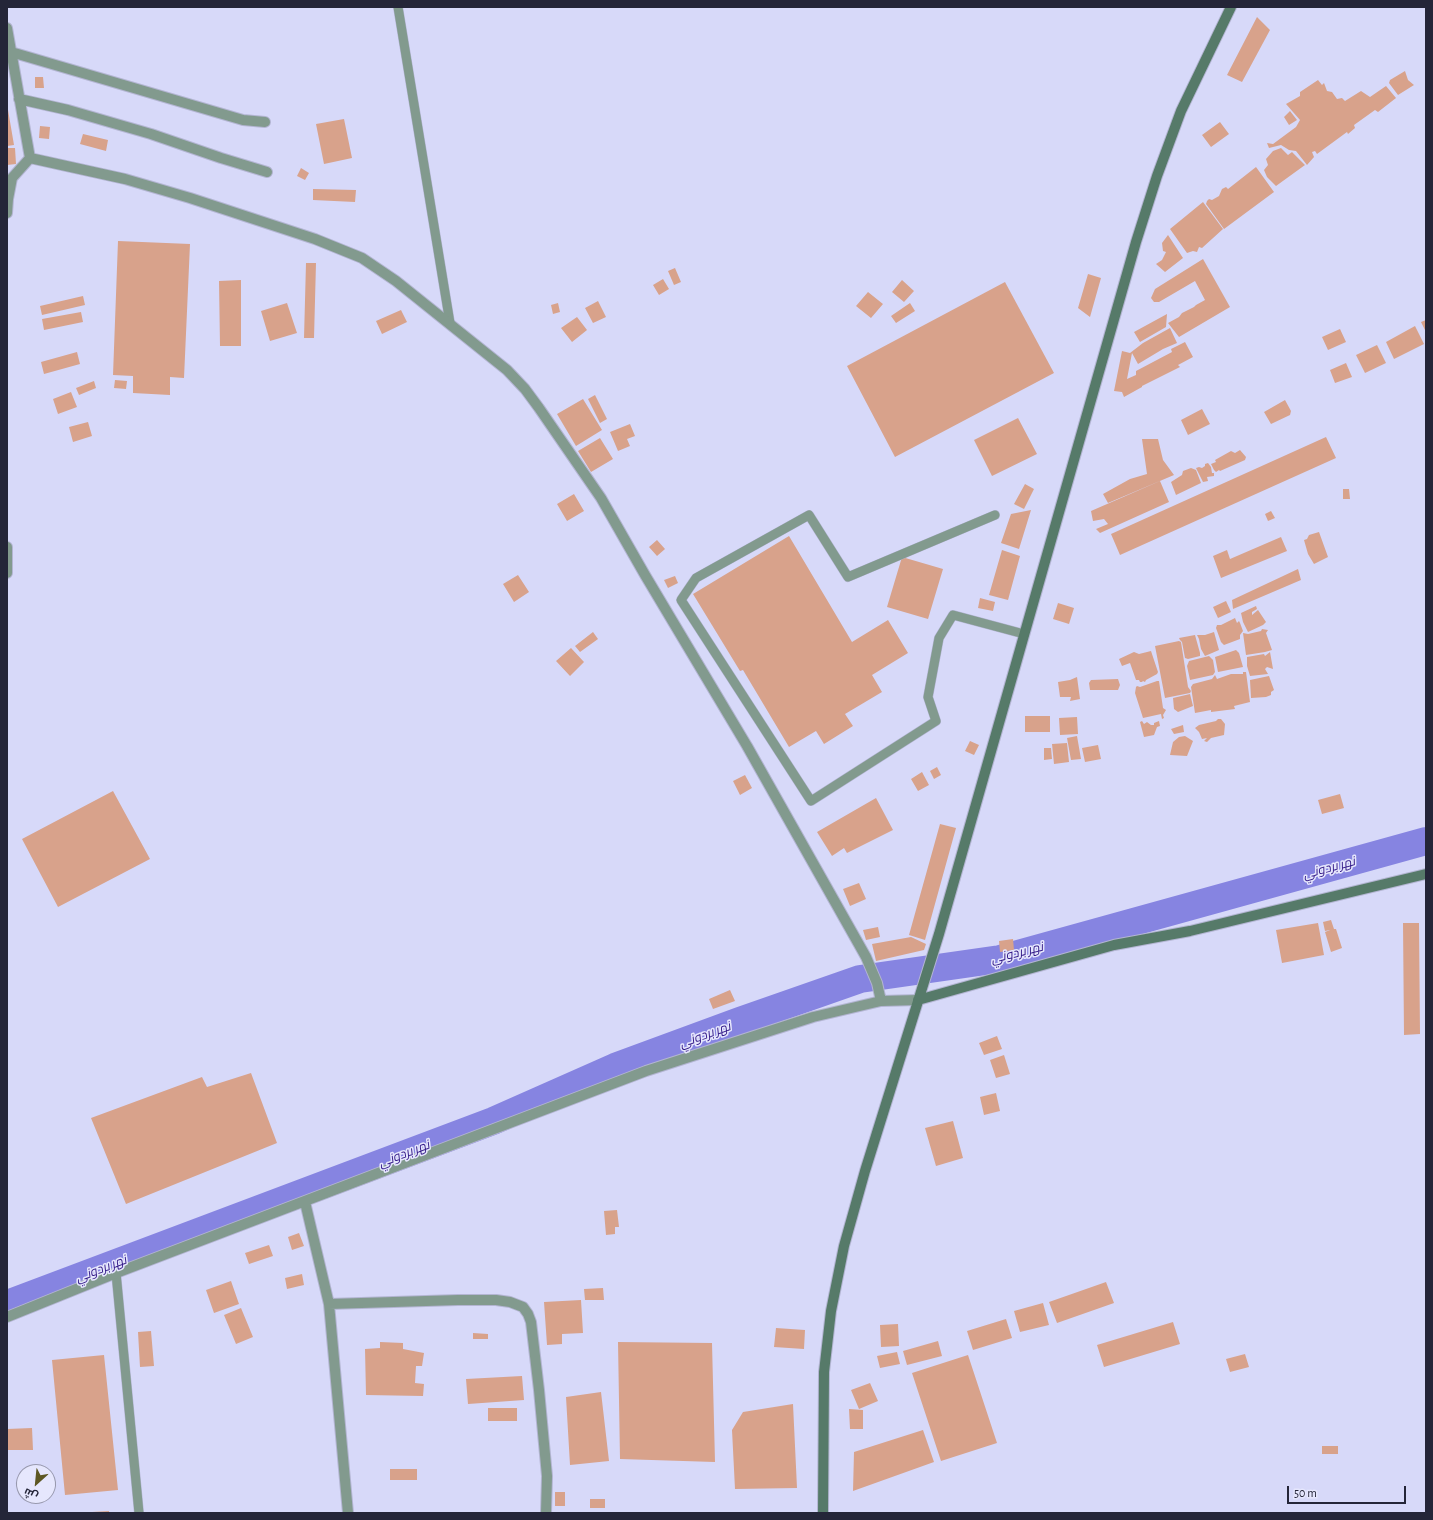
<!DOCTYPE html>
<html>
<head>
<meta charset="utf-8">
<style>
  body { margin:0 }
  #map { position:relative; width:1433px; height:1520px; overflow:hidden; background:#d7d9f9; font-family:"Alegreya Sans",Cairo,sans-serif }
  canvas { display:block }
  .frame { position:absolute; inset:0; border:8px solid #242538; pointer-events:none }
  .north { position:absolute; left:16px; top:1464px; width:40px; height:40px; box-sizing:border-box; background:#e6e7fd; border:1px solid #9899ae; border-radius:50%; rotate:207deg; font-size:11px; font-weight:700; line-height:16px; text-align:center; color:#242538 }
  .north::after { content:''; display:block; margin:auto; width:14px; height:18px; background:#5d5723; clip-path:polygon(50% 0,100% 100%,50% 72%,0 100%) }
  .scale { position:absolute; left:1287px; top:1486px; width:119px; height:18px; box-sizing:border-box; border:2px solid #242538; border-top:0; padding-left:5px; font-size:12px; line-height:14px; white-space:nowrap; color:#242538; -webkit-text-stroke:3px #e6e7fd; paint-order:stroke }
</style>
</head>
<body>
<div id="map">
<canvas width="1433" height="1520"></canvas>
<div class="frame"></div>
<div class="north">ش</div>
<div class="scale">50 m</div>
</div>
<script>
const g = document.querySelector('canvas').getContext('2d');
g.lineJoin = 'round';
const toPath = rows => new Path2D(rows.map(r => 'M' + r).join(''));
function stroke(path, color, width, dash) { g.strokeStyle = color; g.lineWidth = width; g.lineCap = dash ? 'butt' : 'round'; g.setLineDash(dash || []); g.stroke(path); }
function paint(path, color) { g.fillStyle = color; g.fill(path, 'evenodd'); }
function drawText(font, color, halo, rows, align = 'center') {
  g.font = font + ' "Alegreya Sans",Cairo,sans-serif'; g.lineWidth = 3; g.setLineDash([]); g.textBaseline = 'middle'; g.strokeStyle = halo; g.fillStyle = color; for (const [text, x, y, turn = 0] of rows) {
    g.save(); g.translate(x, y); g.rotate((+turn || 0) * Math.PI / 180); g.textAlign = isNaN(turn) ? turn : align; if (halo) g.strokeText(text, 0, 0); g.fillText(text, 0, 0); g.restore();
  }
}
stroke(toPath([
  [7,1304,493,1121,615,1067,740,1021,860,979,1000,959,1426,841]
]), '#8684e1', 28);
paint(toPath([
  [1257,17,1270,30,1242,82,1227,75],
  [1405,71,1408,80,1414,85,1398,95,1389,83,1390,80],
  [35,77,43,77,44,88,35,88],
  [1318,80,1322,85,1324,83,1327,91,1332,92,1337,99,1342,98,1345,101,1361,91,1370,97,1386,86,1396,98,1378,112,1375,110,1354,125,1355,128,1348,134,1347,132,1317,154,1315,151,1312,152,1314,157,1307,165,1296,151,1289,150,1281,145,1269,148,1267,143,1273,144,1296,127,1300,120,1286,104,1300,96,1300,92],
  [7,104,14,145,7,146],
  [1290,111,1297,120,1289,125,1284,117],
  [344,119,352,158,324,164,316,124],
  [1220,122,1229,134,1211,147,1202,135],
  [40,126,50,127,49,139,39,138],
  [83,134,108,140,106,151,80,144],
  [7,148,15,148,16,164,7,165],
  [1281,148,1288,155,1292,152,1305,165,1276,186,1267,177,1264,170,1268,165,1266,159,1273,151],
  [1256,167,1274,192,1224,229,1206,204,1207,201,1209,199,1212,200,1219,196,1222,189,1226,187,1228,189],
  [301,168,309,173,305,180,297,176],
  [313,189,356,190,355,202,313,200],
  [1203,202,1223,229,1202,248,1199,247,1197,252,1193,251,1187,253,1170,229],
  [1168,235,1183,258,1165,272,1156,264,1162,260,1166,252,1163,251,1162,243],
  [118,241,190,244,184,378,170,377,170,395,133,393,133,376,113,375],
  [1203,259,1230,307,1179,337,1168,323,1179,317,1182,313,1194,307,1196,305,1205,300,1195,281,1159,302,1154,302,1151,298,1155,289],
  [306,263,316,263,314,338,304,338],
  [675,268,681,282,674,285,668,271],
  [1088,274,1101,278,1090,317,1078,308],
  [663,279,669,289,659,295,653,285],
  [241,280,241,346,220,346,219,281],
  [902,280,914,291,904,302,892,292],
  [1005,282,1054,373,895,457,847,366],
  [868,292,883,304,871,318,856,306],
  [83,296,85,305,42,315,40,306],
  [598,301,606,317,593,323,585,308],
  [287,303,297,333,270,341,261,311],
  [558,303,560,312,553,314,551,305],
  [910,303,915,311,896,323,891,316],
  [401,310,407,322,382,334,376,321],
  [81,312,83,322,44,330,42,319],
  [1167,314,1166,327,1140,342,1134,332],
  [577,317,587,330,572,342,561,328],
  [1426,320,1426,332,1421,322],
  [1415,326,1424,344,1394,359,1386,342],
  [1170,328,1177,343,1163,349,1138,364,1132,353,1127,379,1136,375,1136,371,1172,352,1171,349,1185,342,1193,357,1178,365,1180,367,1142,386,1142,387,1124,397,1122,392,1114,391,1122,351,1130,353,1143,343],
  [1340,329,1346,342,1328,350,1322,337],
  [1377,345,1386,363,1365,373,1356,355],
  [77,352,80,364,44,374,41,362],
  [1346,363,1352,377,1335,383,1330,370],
  [115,380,127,381,126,389,114,388],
  [94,381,96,388,79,395,76,388],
  [71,392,77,407,58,414,53,399],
  [595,395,607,419,600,423,588,399],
  [583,399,602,430,576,446,557,414],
  [1285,400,1291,411,1290,415,1271,424,1264,412],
  [1202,409,1210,424,1188,435,1181,420],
  [1018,418,1037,454,992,476,974,440],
  [88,422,92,436,73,442,69,427],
  [630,424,635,436,627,439,630,446,618,451,610,432],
  [1326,437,1336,458,1120,555,1111,534],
  [600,438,613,459,591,472,578,451],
  [1142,439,1158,439,1163,460,1174,475,1108,503,1103,494,1130,479,1147,474],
  [1240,450,1246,457,1245,460,1220,471,1219,470,1216,472,1214,470,1211,464,1216,462,1215,460,1231,451,1235,453],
  [1208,463,1211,467,1212,473,1214,473,1214,476,1207,477,1208,481,1203,482,1196,468,1199,467,1202,468,1205,466,1205,464],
  [1191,468,1196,470,1201,483,1176,495,1171,482,1182,475,1183,471],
  [1160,481,1169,502,1100,533,1096,529,1108,524,1104,519,1093,521,1091,511],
  [1025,484,1034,489,1024,509,1014,504],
  [1343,489,1349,489,1350,499,1343,499],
  [574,494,584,511,567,521,557,504],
  [1031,510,1019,549,1001,543,1011,514],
  [1271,511,1275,518,1268,521,1265,514],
  [1319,532,1328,557,1314,564,1308,554,1304,540,1307,539,1309,535],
  [789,536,852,642,888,620,908,653,872,675,882,692,845,714,853,726,824,744,816,731,789,747,743,670,740,671,693,594],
  [1281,537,1287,551,1221,578,1213,556,1227,550,1230,559],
  [657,540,665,549,657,556,649,547],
  [1002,550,1020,556,1008,600,989,595],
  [902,557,943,569,928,619,887,607],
  [1298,569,1301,580,1233,609,1232,600],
  [518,575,529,592,514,602,503,584],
  [675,576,678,583,668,588,664,580],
  [980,598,995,602,993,611,978,608],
  [1226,601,1231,612,1218,618,1213,607],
  [1058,603,1074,608,1069,624,1053,619],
  [1256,606,1257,609,1252,612,1252,615,1258,610,1266,622,1263,625,1248,632,1243,622,1241,613],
  [1235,618,1237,623,1239,621,1240,623,1243,631,1240,635,1240,639,1224,645,1221,642,1216,628,1217,625,1221,625],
  [1262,629,1268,630,1266,633,1272,650,1265,652,1246,655,1243,633,1248,634,1261,631],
  [593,632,598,639,580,652,575,646],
  [1214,632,1219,650,1205,656,1201,649,1199,639,1197,635,1205,635],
  [1195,635,1200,653,1200,656,1188,659,1185,658,1182,642,1180,640,1179,638],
  [1179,641,1181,642,1188,687,1191,691,1190,693,1165,698,1155,646],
  [571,648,584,662,570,676,556,661],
  [1236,650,1239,653,1243,667,1218,672,1215,657],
  [1151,651,1158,672,1157,674,1146,680,1145,682,1143,681,1142,682,1140,682,1139,680,1136,680,1130,663,1122,666,1119,659,1134,652,1139,654],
  [1270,652,1273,669,1267,667,1265,669,1268,674,1250,676,1247,666,1247,657,1264,654,1265,656],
  [1209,656,1213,660,1215,672,1213,675,1190,680,1187,666,1189,661],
  [1243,672,1246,672,1250,702,1234,706,1235,709,1211,712,1211,710,1195,713,1191,687,1193,684,1212,679,1215,675,1217,679,1231,674,1243,674],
  [1269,676,1274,690,1271,692,1271,695,1266,697,1251,698,1250,680],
  [1077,677,1080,699,1070,701,1071,697,1060,697,1058,682,1070,680],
  [1118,679,1120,685,1118,690,1090,690,1089,683,1091,680],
  [1157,681,1159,681,1163,708,1166,710,1163,715,1164,718,1162,719,1161,714,1143,718,1135,693,1136,687,1137,686,1140,687],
  [1190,694,1193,706,1178,712,1174,709,1173,698],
  [1025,716,1050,716,1050,732,1025,732],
  [1077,717,1078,734,1060,735,1059,718],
  [1218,719,1221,719,1225,724,1224,735,1211,738,1207,742,1204,741,1207,738,1202,739,1199,732,1195,728,1199,725,1216,721],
  [1142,721,1144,724,1147,722,1151,725,1154,725,1154,723,1159,721,1160,726,1157,727,1154,735,1144,737,1140,722],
  [1183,725,1184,732,1174,734,1171,729],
  [1077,736,1081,759,1071,760,1067,738],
  [1185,736,1193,741,1187,756,1170,755,1173,742,1179,737],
  [970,741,979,745,974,755,965,751],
  [1067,743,1069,762,1054,764,1052,744],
  [1098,745,1101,759,1085,762,1082,748],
  [1044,748,1051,748,1052,759,1044,760],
  [937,767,941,775,934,779,930,771],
  [922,772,929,785,918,791,911,779],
  [745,775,752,788,740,795,733,781],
  [113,791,150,859,58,907,22,839],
  [1340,794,1344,808,1322,814,1318,800],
  [876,798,893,830,847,853,844,848,832,856,817,832],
  [940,824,956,828,925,940,909,935],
  [859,883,866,899,850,906,843,889],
  [1331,920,1334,929,1336,929,1342,948,1331,952,1325,932,1330,930,1325,931,1323,922],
  [1318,923,1324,955,1282,963,1276,930],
  [1403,923,1419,923,1420,1034,1404,1035],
  [878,927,880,937,866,940,863,930],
  [911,937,926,944,924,950,876,961,872,944],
  [1013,939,1014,950,1000,952,999,941],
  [730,990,735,1001,713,1009,709,999],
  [997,1036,1002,1049,984,1055,979,1043],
  [1004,1055,1010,1074,996,1078,990,1060],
  [251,1073,277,1143,126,1204,91,1118,202,1077,207,1087],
  [996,1093,1000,1111,984,1115,980,1097],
  [953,1121,963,1158,936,1166,925,1128],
  [617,1210,619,1227,615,1227,615,1234,606,1235,604,1211],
  [299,1233,304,1246,292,1250,288,1237],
  [269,1245,273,1256,249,1264,245,1253],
  [302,1274,304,1285,287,1289,285,1278],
  [231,1281,239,1304,214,1313,206,1290],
  [1106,1282,1114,1303,1057,1323,1049,1302],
  [603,1288,604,1300,585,1300,584,1289],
  [581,1300,583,1333,562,1334,562,1344,547,1345,544,1302],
  [1043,1303,1049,1325,1020,1332,1014,1311],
  [241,1308,253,1337,236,1344,224,1315],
  [1006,1319,1012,1338,973,1350,967,1331],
  [1173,1322,1180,1344,1104,1367,1097,1345],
  [898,1324,899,1346,881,1347,880,1325],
  [776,1328,805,1330,804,1349,774,1347],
  [151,1331,154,1366,140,1367,138,1332],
  [473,1333,488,1334,488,1339,473,1339],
  [938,1341,942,1356,907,1365,903,1351],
  [380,1342,403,1343,403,1349,424,1353,422,1366,416,1366,415,1383,424,1384,423,1396,366,1395,365,1349,380,1348],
  [618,1342,712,1343,715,1462,620,1459],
  [897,1352,900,1364,880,1368,877,1356],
  [1245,1354,1249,1367,1230,1372,1226,1359],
  [104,1355,118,1490,65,1495,52,1360],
  [968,1355,997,1443,941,1461,912,1373],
  [522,1376,524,1400,468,1404,466,1379],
  [870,1383,878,1401,859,1409,851,1390],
  [601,1392,609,1461,570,1465,566,1397],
  [793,1404,797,1488,735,1489,732,1430,743,1412],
  [488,1408,517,1408,517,1421,488,1421],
  [849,1409,863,1410,863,1429,850,1429],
  [32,1428,33,1450,7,1450,7,1429],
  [923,1430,934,1462,853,1491,854,1452],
  [1322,1446,1338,1446,1338,1454,1322,1454],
  [390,1469,417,1469,417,1480,390,1480],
  [555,1492,565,1492,565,1506,555,1506],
  [590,1499,605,1499,605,1508,590,1508],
  [109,1511,109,1513,92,1513,92,1512]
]), '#d8a28b');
const lane = toPath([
  [398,7,450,323],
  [995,515,848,577,809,515,696,578,681,600,811,801,936,721,928,697,939,638,953,615,1024,634],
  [116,1273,139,1513]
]);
const street = toPath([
  [7,28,30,158],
  [11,52,243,120,265,122],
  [19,99,68,110,151,134,221,158,267,172],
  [30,158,125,179,190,198,315,239,362,258,396,281,507,370,525,389,539,408,601,498,645,575,747,746,866,957,877,983,881,1001],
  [7,213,8,199,12,178,30,158],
  [7,547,7,573],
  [305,1202,329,1304,348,1513],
  [329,1304,458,1300,496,1300,510,1302,523,1307,528,1314,531,1322,539,1390,547,1476,546,1513],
  [7,1317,116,1273,646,1071,813,1017,881,1001,918,1000]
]);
const secondary = toPath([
  [918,1000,1114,945,1190,931,1426,874],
  [823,1513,824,1372,831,1311,844,1246,865,1171,939,934,1136,242,1157,176,1181,111,1231,7]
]);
stroke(lane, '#b3b5d2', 10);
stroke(street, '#b3b5d2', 12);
stroke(secondary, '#b3b5d2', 12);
stroke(lane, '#829a8e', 9);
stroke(street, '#829a8e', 10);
stroke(secondary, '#567a69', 10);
drawText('italic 13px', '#341b89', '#e6e7fd', [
  ["نهر بردوني",1329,868,-15],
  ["نهر بردوني",1017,953,-14],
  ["نهر بردوني",705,1035,-20],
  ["نهر بردوني",404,1154,-21],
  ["نهر بردوني",101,1269,-21]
]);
</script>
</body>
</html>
